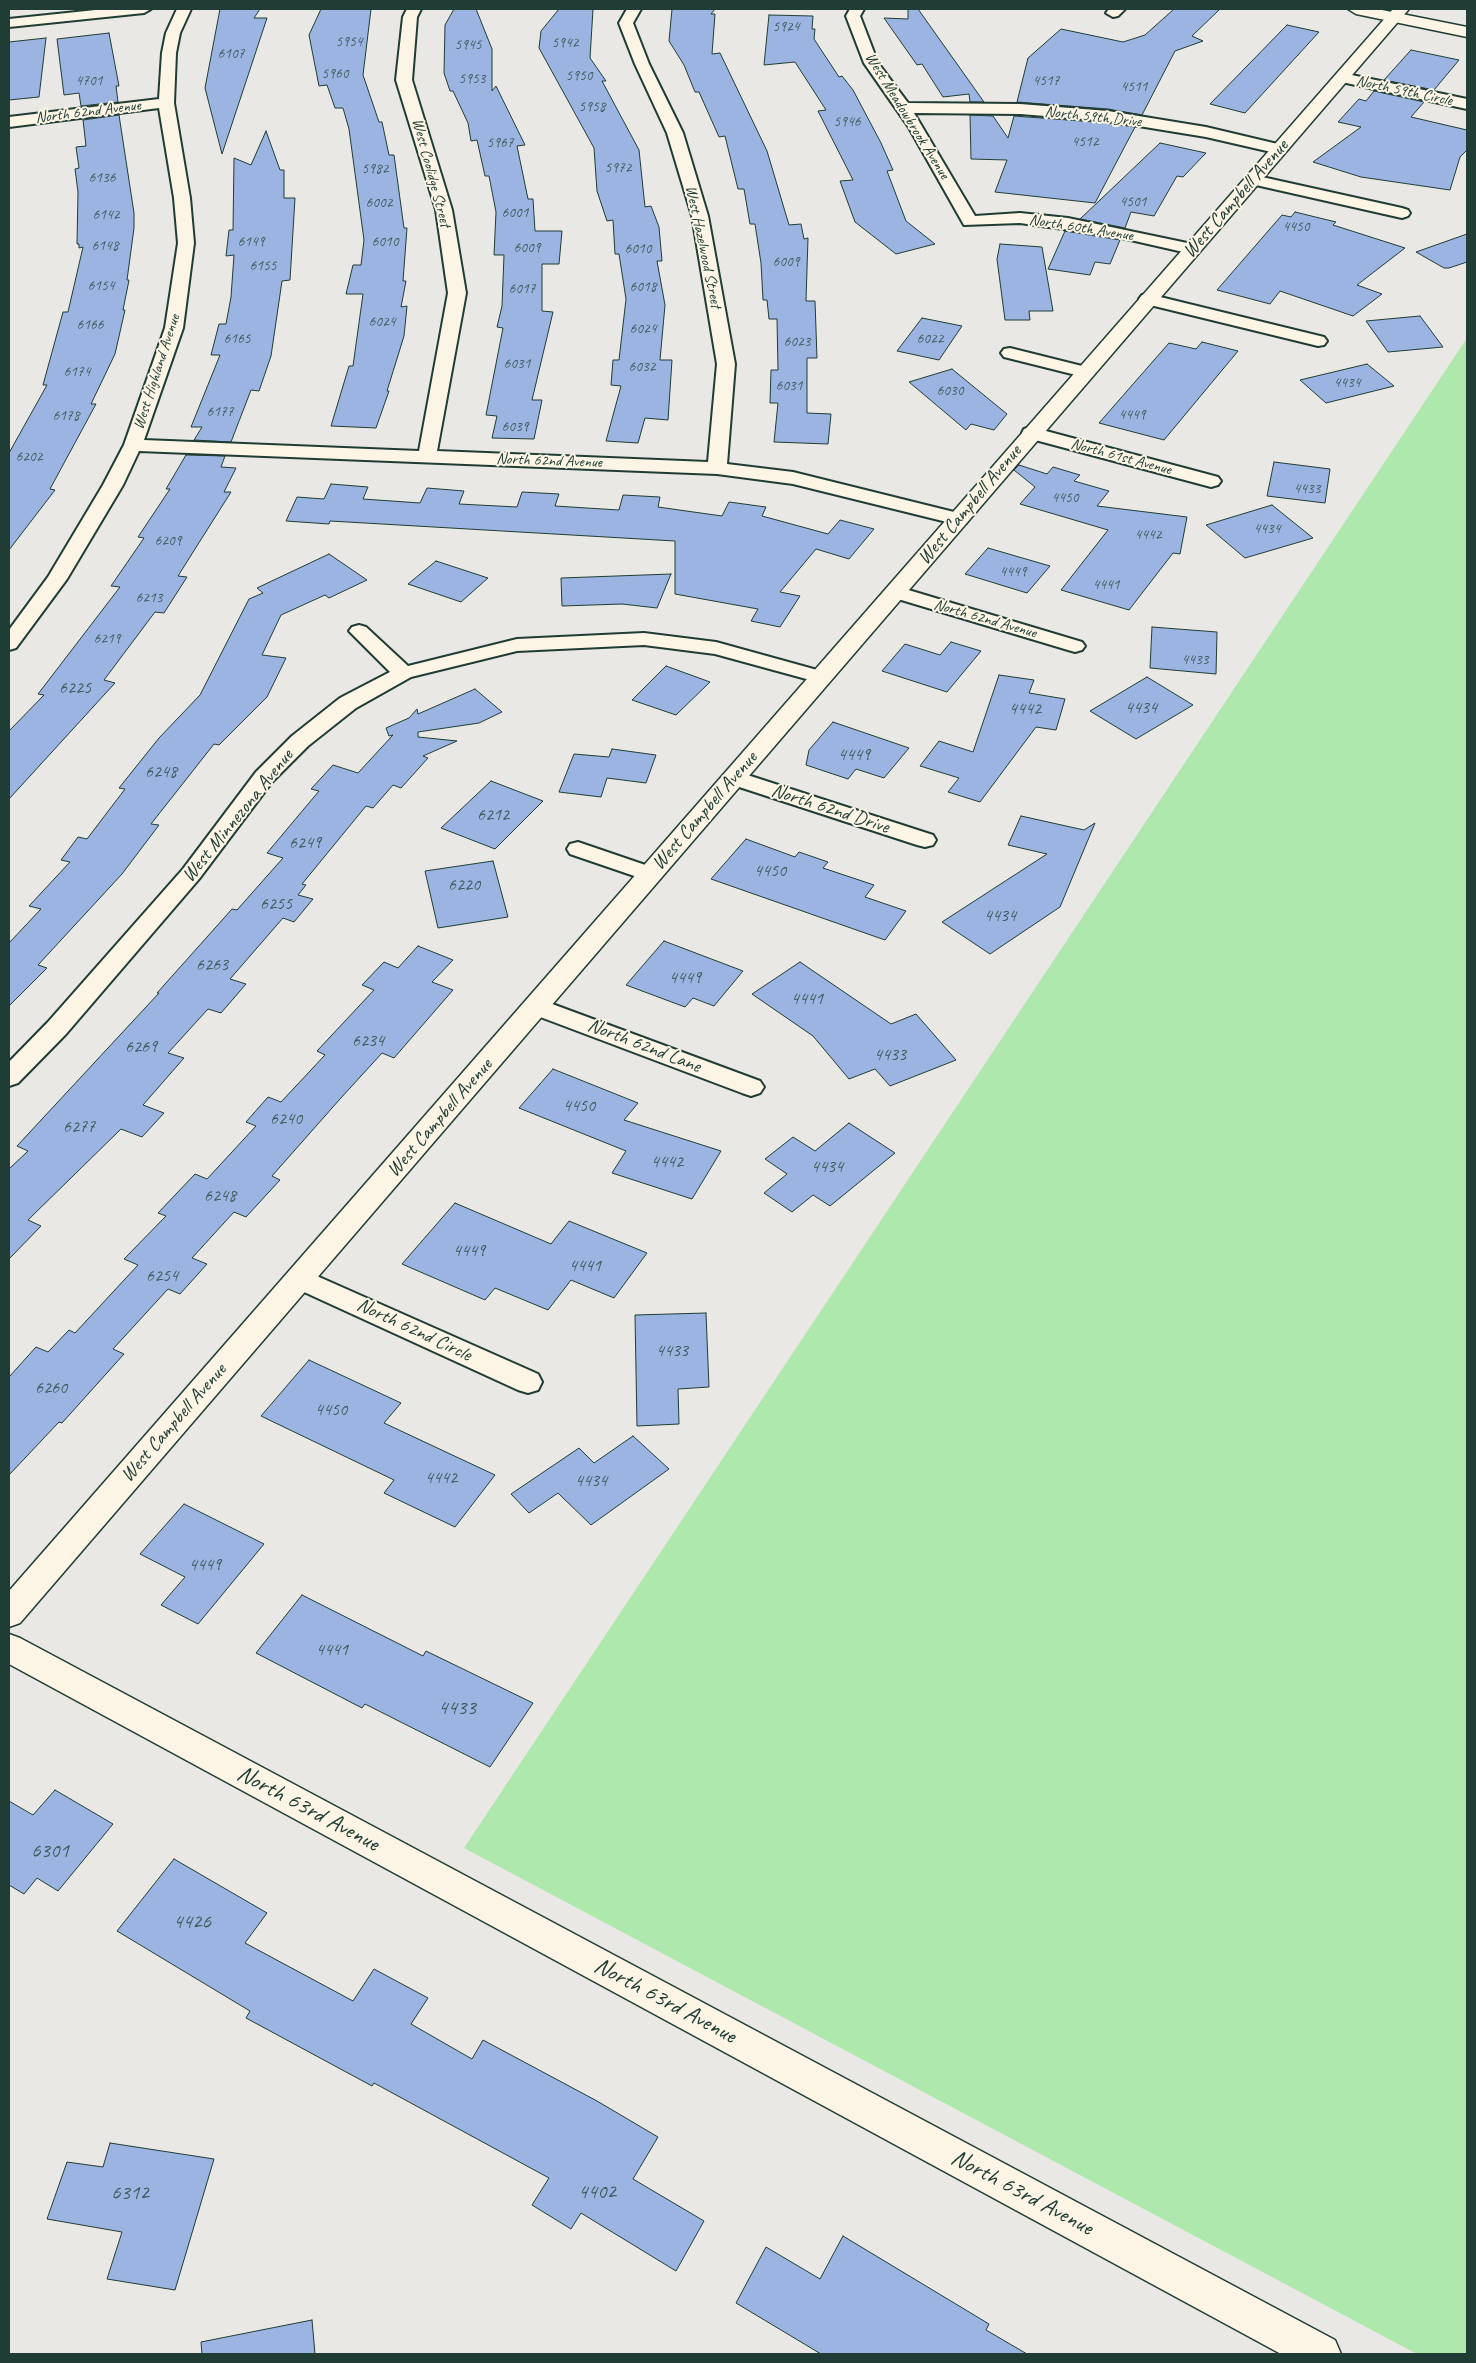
<!DOCTYPE html>
<html>
<head>
<meta charset="utf-8">
<style>
  body { margin:0 }
  #map { position:relative; width:1476px; height:2363px; overflow:hidden; background:#e9e8e4; font-family:Caveat,sans-serif }
  canvas { display:block }
  .frame { position:absolute; inset:0; border:10px solid #1f3d34; pointer-events:none }
</style>
</head>
<body>
<div id="map">
<canvas width="1476" height="2363"></canvas>
<div class="frame"></div>
</div>
<script>
const g = document.querySelector('canvas').getContext('2d');
g.lineJoin = 'round';
function paint(path, color) { g.fillStyle = color; g.fill(path, 'evenodd'); }
const toPath = rows => new Path2D(rows.map(r => 'M' + r).join(''));
function stroke(path, color, width, dash) { g.strokeStyle = color; g.lineWidth = width; g.lineCap = dash ? 'butt' : 'round'; g.setLineDash(dash || []); g.stroke(path); }
function drawText(font, color, halo, rows, align = 'center') {
  g.font = font + ' Caveat,sans-serif'; g.lineWidth = 4; g.setLineDash([]); g.textBaseline = 'middle'; g.strokeStyle = halo; g.fillStyle = color; for (const [text, x, y, turn = 0] of rows) {
    g.save(); g.translate(x, y); g.rotate((+turn || 0) * Math.PI / 180); g.textAlign = isNaN(turn) ? turn : align; if (halo) g.strokeText(text, 0, 0); g.fillText(text, 0, 0); g.restore();
  }
}
paint(toPath([
  [1467,338,1467,2354,1417,2354,464,1848]
]), '#aee8ad');
const building = toPath([
  [220,9,260,9,254,18,267,18,222,154,205,88,220,9],
  [321,9,371,9,363,75,379,122,382,122,389,155,394,155,404,228,407,228,403,281,406,281,401,307,407,306,404,336,387,391,389,391,376,428,331,426,349,366,353,366,363,294,346,294,353,265,361,265,364,240,349,129,343,108,335,108,327,85,319,86,309,35,321,9],
  [454,9,476,9,492,49,492,91,496,86,525,145,517,146,528,199,533,199,535,231,562,231,559,264,542,264,542,311,553,312,532,400,542,400,534,439,492,438,497,416,486,415,503,328,497,327,502,306,504,255,494,255,496,212,489,176,485,176,477,140,471,141,468,123,453,91,450,91,444,73,445,25,454,9],
  [559,9,593,9,590,58,606,81,602,81,639,150,645,207,651,206,659,227,662,261,657,261,665,305,660,360,672,360,668,420,645,418,638,443,606,441,621,386,611,385,613,360,619,360,626,299,619,254,615,254,613,220,607,221,597,191,594,148,539,48,541,31,559,9],
  [672,9,715,9,711,14,715,14,712,54,720,53,767,151,789,225,801,224,804,239,808,238,806,301,815,301,817,358,807,358,807,413,831,414,828,444,774,442,778,403,770,403,771,370,778,370,777,319,769,319,767,300,763,300,761,263,755,224,750,224,744,189,738,189,725,136,719,137,699,92,695,92,684,65,669,41,672,9],
  [908,9,918,9,984,102,970,102,969,94,943,97,922,64,917,65,884,18,908,19,908,9],
  [1174,9,1220,9,1192,36,1203,41,1175,51,1142,115,1108,109,1017,102,1028,58,1061,29,1123,42,1145,35,1174,9],
  [769,15,813,16,812,29,815,29,814,39,839,77,842,76,853,90,881,143,893,170,887,171,906,221,935,244,896,254,855,222,840,181,853,180,818,111,826,110,795,62,764,65,769,15],
  [1287,25,1319,32,1245,113,1210,104,1287,25],
  [109,33,119,86,116,86,118,102,81,106,79,93,64,95,57,39,109,33],
  [46,38,39,97,9,100,9,42,46,38],
  [1411,50,1459,60,1434,90,1384,80,1411,50],
  [1374,91,1424,102,1411,117,1467,130,1467,150,1460,157,1450,190,1361,177,1313,162,1361,127,1338,122,1359,99,1366,101,1374,91],
  [119,115,134,213,134,228,127,280,129,280,123,310,125,310,115,354,91,404,96,404,50,489,55,490,9,550,9,453,47,385,43,385,63,312,68,312,83,247,79,248,79,244,77,244,78,192,75,169,79,168,76,147,86,146,83,120,119,115],
  [970,115,993,116,1008,138,1014,116,1108,123,1135,127,1095,203,995,192,1007,160,971,159,970,115],
  [266,131,280,170,284,170,284,198,295,198,290,280,282,281,271,356,259,391,251,390,231,442,194,440,202,427,191,427,220,355,211,355,219,324,226,324,231,297,234,255,226,256,229,230,233,230,234,158,251,165,266,131],
  [1160,143,1206,153,1183,177,1177,176,1154,216,1131,212,1125,228,1080,219,1160,143],
  [1295,212,1336,222,1333,225,1405,248,1357,285,1382,294,1353,316,1280,291,1270,304,1217,290,1282,215,1291,217,1295,212],
  [1065,231,1120,240,1110,264,1095,262,1090,275,1048,269,1065,231],
  [1467,234,1467,262,1449,268,1444,268,1416,252,1467,234],
  [1000,244,1042,247,1053,311,1029,311,1030,320,1005,320,997,259,1000,244],
  [1420,316,1443,347,1388,352,1366,321,1420,316],
  [922,318,962,326,939,360,897,351,922,318],
  [1202,342,1238,351,1164,440,1099,423,1169,343,1196,349,1202,342],
  [1367,364,1394,386,1326,403,1300,380,1367,364],
  [952,369,1007,414,994,430,971,424,966,430,909,382,952,369],
  [186,455,225,456,221,467,236,468,224,492,231,492,178,576,187,577,164,613,155,612,104,680,115,683,9,799,9,731,44,695,38,694,120,587,111,586,144,538,138,537,170,489,166,489,186,455],
  [1274,462,1330,469,1325,503,1267,496,1274,462],
  [1019,465,1047,474,1053,467,1080,475,1074,481,1109,491,1097,506,1187,517,1180,554,1173,553,1129,610,1061,590,1108,530,1020,504,1035,487,1014,470,1019,465],
  [331,484,368,487,363,499,420,503,427,488,464,491,459,504,517,507,522,492,559,494,555,506,619,510,623,495,660,497,658,507,722,516,729,502,766,507,762,516,828,534,840,520,874,529,849,559,816,549,780,592,800,596,780,627,751,621,758,609,675,594,675,541,330,521,329,524,286,521,297,497,324,499,331,484],
  [1272,505,1313,538,1245,558,1206,525,1272,505],
  [988,548,1050,566,1027,593,965,574,988,548],
  [329,554,367,580,329,598,325,595,281,615,262,655,286,658,267,697,219,745,214,744,151,824,159,825,122,874,38,965,47,968,9,1006,9,943,41,909,29,906,70,862,61,860,78,837,87,839,125,789,119,788,159,738,200,695,249,599,263,593,257,588,329,554],
  [436,561,488,578,461,602,408,584,436,561],
  [671,574,657,608,622,604,562,606,561,578,671,574],
  [1152,627,1217,632,1216,674,1150,668,1152,627],
  [951,642,981,651,947,692,882,671,905,644,940,655,951,642],
  [666,666,710,682,676,715,632,700,666,666],
  [999,675,1034,680,1029,693,1065,699,1056,730,1036,727,980,802,948,792,959,778,920,766,939,741,973,752,999,675],
  [1147,677,1193,705,1136,739,1090,711,1147,677],
  [475,689,502,712,479,723,418,732,418,737,457,741,423,756,428,758,401,788,393,785,373,808,366,806,302,884,306,885,298,895,313,899,294,922,283,918,230,979,246,984,221,1013,208,1009,168,1053,184,1058,143,1105,164,1113,142,1137,121,1129,28,1220,41,1226,9,1259,9,1169,28,1151,17,1146,159,993,157,993,232,909,237,910,283,858,267,853,319,791,311,789,333,765,358,773,393,735,389,736,386,728,409,718,417,709,418,714,475,689],
  [833,722,909,748,884,778,856,769,848,779,806,765,809,750,833,722],
  [612,749,656,755,646,783,607,778,601,797,559,792,574,754,609,757,612,749],
  [491,781,543,801,495,849,441,828,491,781],
  [1021,816,1084,830,1095,823,1060,907,990,954,942,922,1047,854,1008,845,1021,816],
  [746,839,795,857,799,852,828,862,823,868,874,885,865,897,906,911,885,940,711,879,746,839],
  [493,861,508,917,438,928,425,871,493,861],
  [664,941,743,971,714,1006,693,998,685,1007,626,985,664,941],
  [418,946,453,960,432,982,453,990,394,1058,382,1053,340,1099,272,1176,280,1180,246,1217,234,1212,192,1258,207,1264,180,1294,168,1289,113,1349,124,1354,62,1423,59,1422,9,1475,9,1377,36,1347,48,1352,69,1330,75,1333,138,1265,124,1259,166,1216,158,1213,195,1174,207,1179,256,1126,246,1122,268,1097,281,1102,325,1055,317,1051,374,990,362,985,384,962,398,968,418,946],
  [800,962,891,1024,916,1014,956,1060,890,1086,875,1069,849,1079,813,1036,752,994,800,962],
  [553,1069,638,1103,624,1120,721,1151,692,1199,612,1173,626,1151,519,1108,553,1069],
  [849,1123,895,1153,830,1206,813,1195,792,1212,764,1193,787,1174,765,1159,793,1137,815,1151,849,1123],
  [455,1203,551,1244,569,1221,647,1253,614,1298,571,1280,548,1310,495,1288,485,1300,402,1264,455,1203],
  [706,1313,709,1387,678,1389,679,1424,637,1426,635,1315,706,1313],
  [309,1360,401,1403,384,1423,495,1475,455,1527,384,1493,394,1480,261,1416,309,1360],
  [633,1436,669,1469,591,1525,558,1493,529,1513,511,1494,579,1448,594,1463,633,1436],
  [184,1504,264,1544,198,1624,161,1605,185,1577,140,1554,184,1504],
  [302,1595,423,1656,426,1651,533,1703,490,1767,365,1704,362,1708,256,1653,302,1595],
  [55,1790,113,1824,58,1891,37,1878,24,1894,9,1885,9,1801,33,1815,55,1790],
  [174,1859,267,1913,245,1943,353,2001,374,1969,428,1998,411,2024,472,2059,483,2040,597,2101,658,2137,633,2179,704,2221,676,2271,581,2213,571,2229,532,2205,549,2178,374,2083,372,2086,246,2018,250,2011,117,1931,174,1859],
  [110,2143,214,2159,175,2290,107,2279,122,2232,47,2219,67,2162,103,2167,110,2143],
  [843,2236,989,2324,986,2330,1027,2354,821,2354,736,2303,766,2247,820,2279,843,2236],
  [312,2320,315,2354,202,2354,201,2342,312,2320]
]);
paint(building, '#9cb4e1');
stroke(building, '#1f3d34', 1);
const minor = toPath([
  [105,9,151,9,144,13,9,27,9,19,105,9],
  [177,9,191,9,180,33,176,53,174,103,190,198,194,243,183,328,144,440,419,451,448,293,436,210,396,80,403,17,407,9,421,9,417,17,412,80,452,210,466,293,437,451,708,462,717,364,692,216,667,133,635,64,619,23,627,9,641,9,633,23,649,64,683,133,708,216,735,364,727,464,793,472,966,515,969,519,966,523,959,525,793,484,717,474,139,451,123,485,67,579,16,648,9,650,9,630,48,577,103,485,124,445,165,328,178,243,174,198,159,108,9,127,9,117,159,99,162,53,166,33,177,9],
  [850,9,864,9,860,16,878,63,908,103,1020,104,1108,111,1206,127,1286,146,1288,149,1280,154,1206,137,1108,121,1020,114,914,113,975,216,1020,213,1068,218,1192,244,1198,245,1200,249,1198,253,1192,254,1113,236,1020,223,964,225,908,126,864,63,846,16,850,9],
  [1109,9,1125,9,1118,16,1113,17,1106,13,1109,9],
  [1342,73,1467,99,1467,109,1337,81,1334,78,1337,75,1342,73],
  [1253,175,1402,208,1408,210,1410,213,1408,216,1402,218,1247,183,1245,180,1247,177,1253,175],
  [1148,294,1324,337,1327,341,1324,345,1318,346,1142,303,1139,299,1142,295,1148,294],
  [1010,348,1090,368,1093,372,1090,376,1084,377,1004,357,1001,353,1004,349,1010,348],
  [1031,427,1218,477,1221,481,1218,485,1211,487,1024,437,1022,433,1024,429,1031,427],
  [895,586,1082,642,1085,646,1082,650,1075,652,1068,650,888,596,885,592,888,588,895,586],
  [359,625,366,627,408,666,517,639,644,633,716,642,828,673,832,677,828,681,821,683,715,654,644,645,517,651,411,677,356,708,308,746,272,782,199,879,66,1034,18,1083,9,1086,9,1062,48,1022,183,869,256,772,292,736,340,698,390,672,349,631,352,627,359,625],
  [735,771,933,835,936,840,933,845,925,847,917,845,727,783,724,778,727,773,735,771],
  [578,842,657,869,661,874,657,879,649,881,570,854,567,849,570,844,578,842],
  [536,998,760,1081,764,1087,760,1093,751,1096,742,1093,527,1012,524,1006,527,1000,536,998],
  [301,1269,538,1374,542,1382,538,1390,528,1393,518,1390,291,1286,287,1279,291,1272,301,1269]
]);
const tertiary = toPath([
  [1393,9,1409,9,20,1623,9,1627,9,1591,1393,9],
  [9,1634,20,1638,1335,2340,1341,2354,1281,2354,9,1664,9,1634]
]);
const secondary = toPath([
  [1348,9,1377,9,1467,27,1467,37,1356,14,1348,9]
]);
stroke(minor, '#1f3d34', 4);
stroke(tertiary, '#1f3d34', 3);
stroke(secondary, '#1f3d34', 3);
paint(minor, '#fcf5e5');
paint(tertiary, '#fcf5e5');
paint(secondary, '#fcf5e5');
drawText('15px', '#3e5b5f', null, [
  ["5924",786,27],
  ["5954",349,42],
  ["5942",565,43],
  ["5945",468,45],
  ["6107",231,54],
  ["5960",335,74],
  ["5950",579,76],
  ["5953",472,79],
  ["4701",89,81],
  ["4517",1046,81],
  ["4511",1134,87],
  ["5958",592,107],
  ["5946",847,122],
  ["4512",1085,142],
  ["5967",500,143],
  ["5972",618,168],
  ["5982",375,169],
  ["6136",102,178],
  ["4501",1133,202],
  ["6002",379,203],
  ["6001",515,213],
  ["6142",106,215],
  ["4450",1296,227],
  ["6149",251,242],
  ["6010",385,242],
  ["6148",105,246],
  ["6009",527,248],
  ["6010",638,249],
  ["6009",786,262],
  ["6155",263,266],
  ["6154",101,286],
  ["6018",643,287],
  ["6017",522,289],
  ["6024",382,322],
  ["6166",90,325],
  ["6024",643,329],
  ["6165",237,339],
  ["6022",930,339],
  ["6023",797,342],
  ["6031",517,364],
  ["6032",642,367],
  ["6174",77,372],
  ["4434",1347,383],
  ["6031",789,386],
  ["6030",950,391],
  ["6177",220,412],
  ["4449",1132,415],
  ["6178",66,416],
  ["6039",515,427],
  ["6202",29,457],
  ["4433",1307,489],
  ["4450",1065,498],
  ["4434",1267,529],
  ["4442",1148,535],
  ["6209",168,541],
  ["4449",1013,572],
  ["4441",1106,585],
  ["6213",149,598],
  ["6219",107,639],
  ["4433",1195,660]
]);
drawText('16px', '#1f3d34', '#fcf5e5', [
  ["North 59th Circle",1404,91,12],
  ["North 62nd Avenue",88,112,-7],
  ["West Meadowbrook Avenue",907,116,58],
  ["North 59th Drive",1093,117,6],
  ["West Coolidge Street",431,173,75],
  ["North 60th Avenue",1081,228,9],
  ["West Hazelwood Street",703,247,78],
  ["West Highland Avenue",157,372,-72],
  ["North 61st Avenue",1121,457,15],
  ["North 62nd Avenue",549,461,2],
  ["North 62nd Avenue",985,619,16]
]);
drawText('18px', '#3e5b5f', null, [
  ["6225",75,688],
  ["4434",1141,708],
  ["4442",1025,709],
  ["4449",854,755],
  ["6248",161,772],
  ["6212",493,815],
  ["6249",305,843],
  ["4450",770,871],
  ["6220",464,885],
  ["6255",276,904],
  ["4434",1000,916],
  ["6263",212,965],
  ["4449",685,978],
  ["4441",807,999],
  ["6234",368,1041],
  ["6269",141,1047],
  ["4433",890,1055],
  ["4450",579,1106],
  ["6240",286,1119],
  ["6277",79,1127],
  ["4442",667,1162],
  ["4434",827,1167],
  ["6248",220,1196],
  ["4449",469,1251],
  ["4441",585,1266],
  ["6254",162,1276],
  ["4433",672,1351],
  ["6260",51,1388],
  ["4450",331,1410],
  ["4442",441,1478],
  ["4434",591,1481],
  ["4449",205,1565],
  ["4441",332,1650]
]);
drawText('20px', '#1f3d34', '#fcf5e5', [
  ["West Campbell Avenue",1236,199,-49],
  ["West Campbell Avenue",970,505,-50],
  ["North 62nd Drive",830,809,18],
  ["West Campbell Avenue",705,811,-49],
  ["West Minnezona Avenue",238,816,-51],
  ["North 62nd Lane",644,1046,21],
  ["West Campbell Avenue",440,1118,-49],
  ["North 62nd Circle",414,1330,25],
  ["West Campbell Avenue",174,1423,-49]
]);
drawText('21px', '#3e5b5f', null, [
  ["4433",457,1708],
  ["6301",50,1851],
  ["4426",192,1922],
  ["4402",597,2192],
  ["6312",130,2193]
]);
drawText('24px', '#1f3d34', '#fcf5e5', [
  ["North 63rd Avenue",308,1809,28],
  ["North 63rd Avenue",665,2001,28],
  ["North 63rd Avenue",1022,2193,28]
]);
</script>
</body>
</html>
